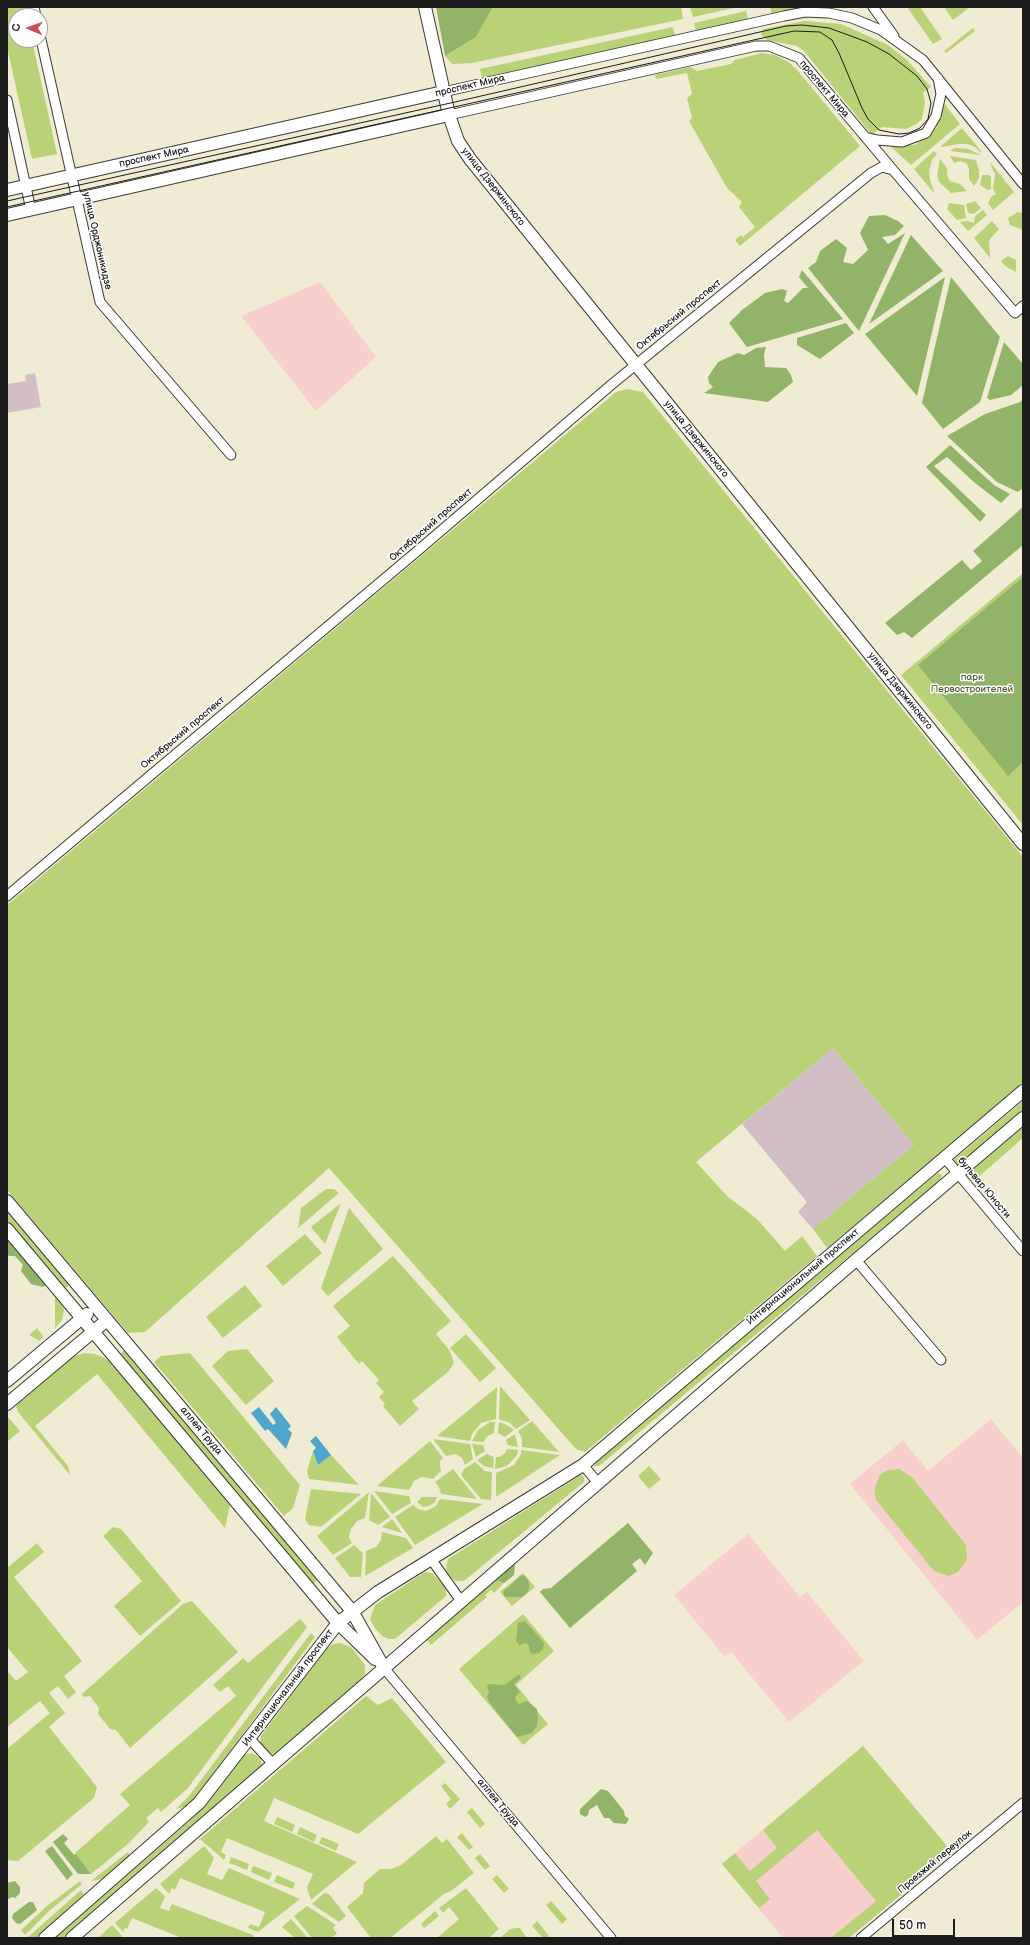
<!DOCTYPE html>
<html>
<head>
<meta charset="utf-8">
<style>
  body { margin:0 }
  #map { position:relative; width:1030px; height:1945px; overflow:hidden; background:#f0ebd3; font-family:"Balsamiq Sans",sans-serif }
  canvas { display:block }
  .frame { position:absolute; inset:0; border:8px solid #1c1c1c; pointer-events:none }
  .north { position:absolute; left:8px; top:8px; width:40px; height:40px; box-sizing:border-box; background:#fff; border:1px solid #a4a4a4; border-radius:50%; rotate:272deg; font-size:11px; font-weight:700; line-height:16px; text-align:center; color:#1c1c1c }
  .north::after { content:''; display:block; margin:auto; width:14px; height:18px; background:#d1495b; clip-path:polygon(50% 0,100% 100%,50% 72%,0 100%) }
  .scale { position:absolute; left:892px; top:1919px; width:63px; height:18px; box-sizing:border-box; border:2px solid #1c1c1c; border-top:0; padding-left:5px; font-size:12px; line-height:14px; white-space:nowrap; color:#1c1c1c; -webkit-text-stroke:3px #fff; paint-order:stroke }
</style>
</head>
<body>
<div id="map">
<canvas width="1030" height="1945"></canvas>
<div class="frame"></div>
<div class="north">С</div>
<div class="scale">50 m</div>
</div>
<script>
const g = document.querySelector('canvas').getContext('2d');
g.lineJoin = 'round';
function paint(path, color) { g.fillStyle = color; g.fill(path, 'evenodd'); }
const toPath = rows => new Path2D(rows.map(r => 'M' + r).join(''));
function stroke(path, color, width, dash) { g.strokeStyle = color; g.lineWidth = width; g.lineCap = dash ? 'butt' : 'round'; g.setLineDash(dash || []); g.stroke(path); }
function drawText(font, color, halo, rows, align = 'center') {
  g.font = font + ' "Balsamiq Sans",sans-serif'; g.lineWidth = 3; g.setLineDash([]); g.textBaseline = 'middle'; g.strokeStyle = halo; g.fillStyle = color; for (const [text, x, y, turn = 0] of rows) {
    g.save(); g.translate(x, y); g.rotate((+turn || 0) * Math.PI / 180); g.textAlign = isNaN(turn) ? turn : align; if (halo) g.strokeText(text, 0, 0); g.fillText(text, 0, 0); g.restore();
  }
}
paint(toPath([
  [320,282,376,357,316,411,241,316],
  [991,1419,1023,1458,1023,1602,977,1640,850,1484,903,1440,928,1471],
  [748,1534,800,1597,807,1592,864,1661,789,1722,731,1652,725,1657,674,1595],
  [863,1746,952,1852,849,1938,783,1938,722,1864]
]), '#f7d0ce');
paint(toPath([
  [35,373,41,407,7,413,7,384,26,381,25,375],
  [833,1048,914,1145,813,1229,798,1212,807,1202,742,1124]
]), '#d2bec4');
paint(toPath([
  [7,7,25,7,27,16,16,16,16,40,32,40,57,154,32,159,7,47],
  [493,7,681,7,683,19,472,63,452,64,445,56,476,37],
  [690,7,738,7,693,17],
  [770,7,804,7,772,14],
  [907,7,920,7,942,39,933,44],
  [944,7,970,7,953,20],
  [746,11,748,20,696,31,694,23],
  [805,21,841,24,888,45,906,59,931,87,923,93,925,103,922,119,916,124,906,129,882,127,872,135,804,51,797,46,767,40,761,35,763,29],
  [673,27,675,36,482,78,480,69],
  [973,28,975,31,946,53,944,51],
  [762,53,775,55,790,63,798,71,860,146,740,246,735,240,741,235,743,237,755,227,739,207,742,202,727,188,689,121,692,118,687,98,692,94,687,73,656,79,655,75,690,67,697,71,731,64,735,60],
  [943,102,960,124,911,165,890,146,915,145,936,128],
  [962,128,981,151,981,153,975,147,967,144,959,144,942,147,941,146],
  [955,148,968,149,981,155,950,151],
  [934,151,937,154,932,160,929,170,930,180,934,191,933,192,914,169],
  [950,156,976,160,979,170,979,178,974,186,969,179,969,168,966,163,960,161,954,163],
  [940,159,947,168,947,175,950,181,960,184,967,191,951,193,939,182,937,175],
  [990,162,1014,192,993,210,988,203,991,197,996,194,993,189,995,173,993,171],
  [982,175,989,175,991,177,991,189,988,190,980,185],
  [975,201,981,208,974,214,968,213,966,204],
  [949,203,964,205,966,218,957,220,947,209],
  [983,210,987,215,968,231,960,222,967,221,974,223,975,216],
  [1018,212,1023,213,1023,230,1010,225,1008,218],
  [992,221,999,229,989,240,990,258,974,238],
  [1008,256,1016,260,1016,272,1005,266,1001,261],
  [627,389,643,392,1023,857,1023,1083,827,1248,813,1229,914,1145,833,1048,696,1162,727,1196,757,1219,785,1251,802,1236,817,1256,585,1452,576,1449,329,1168,145,1332,128,1333,7,1190,7,905,616,392],
  [1023,573,1023,825,901,675],
  [1023,1101,1023,1110,956,1167,951,1162],
  [1023,1127,1023,1138,975,1180,969,1173],
  [938,1173,942,1175,940,1180,599,1466,595,1466,595,1461],
  [326,1189,334,1189,339,1193,298,1228,301,1208],
  [341,1203,325,1244,311,1227],
  [349,1208,383,1249,328,1296,321,1288],
  [7,1209,69,1283,68,1287,63,1288,7,1220],
  [305,1234,322,1253,283,1286,266,1266],
  [393,1256,451,1321,436,1334,450,1351,454,1363,448,1372,412,1401,419,1409,400,1426,383,1406,385,1404,379,1397,384,1392,376,1383,379,1380,362,1361,359,1364,337,1337,350,1326,333,1306],
  [245,1285,262,1306,223,1338,206,1317],
  [55,1291,63,1303,64,1310,62,1320,55,1328],
  [37,1328,43,1336,40,1341,29,1335],
  [466,1334,496,1368,480,1382,450,1348],
  [126,1349,320,1578,313,1584,119,1355],
  [247,1349,274,1381,246,1405,212,1366,228,1351],
  [85,1353,95,1354,105,1358,113,1365,230,1505,225,1528,97,1374,35,1426,68,1466,70,1475,18,1412,16,1406,19,1403,74,1356],
  [190,1353,300,1485,293,1508,284,1516,154,1362,161,1356],
  [500,1386,530,1420,516,1429,510,1423,499,1419],
  [497,1387,496,1419,481,1423,472,1434,470,1441,437,1436],
  [7,1416,20,1431,7,1442],
  [532,1421,559,1452,522,1447,522,1438,518,1431],
  [490,1422,495,1422,494,1433,486,1437,484,1442,472,1441,478,1430],
  [499,1422,507,1425,514,1430,505,1437,498,1433],
  [515,1434,518,1447,508,1445,506,1440],
  [433,1439,470,1444,473,1459,465,1465,462,1458,456,1454,446,1456],
  [430,1441,443,1458,440,1461,440,1466,441,1471,433,1479,422,1477,414,1481,409,1490,377,1486],
  [472,1444,483,1445,485,1451,476,1457],
  [507,1449,518,1450,517,1455,507,1466,495,1469,496,1457,500,1457,505,1453],
  [521,1450,560,1455,496,1497,496,1473,514,1465,521,1454],
  [313,1451,318,1465,331,1455,359,1485,309,1479,307,1471],
  [487,1454,494,1457,493,1468,484,1466,477,1460],
  [475,1462,485,1471,492,1472,491,1500,481,1499,461,1475,464,1469],
  [649,1466,661,1479,649,1489,638,1476],
  [453,1469,476,1498,476,1499,441,1494,439,1487,435,1482],
  [899,1469,912,1477,966,1545,967,1560,958,1572,949,1576,934,1571,876,1500,874,1490,880,1475,888,1470],
  [581,1475,584,1477,584,1482,464,1581,456,1581,449,1576,446,1568,448,1559],
  [311,1489,361,1494,321,1527,309,1525,305,1519],
  [374,1491,409,1496,411,1503,392,1514],
  [369,1492,365,1518,357,1521,351,1529,349,1537,352,1543,333,1555,317,1536],
  [371,1493,390,1517,378,1525,369,1520],
  [422,1497,437,1497,435,1502,429,1506,423,1507,417,1502],
  [440,1499,483,1504,415,1545,395,1517,413,1505,418,1509,426,1511,436,1506],
  [392,1519,402,1533,382,1527],
  [113,1527,121,1529,181,1601,140,1636,114,1606,142,1581,103,1536],
  [382,1532,406,1538,413,1548,365,1576,366,1551,376,1547,381,1540],
  [37,1543,44,1552,14,1577,82,1661,64,1676,76,1692,68,1699,58,1686,49,1693,65,1713,49,1727,97,1787,94,1798,18,1861,7,1860,7,1749,50,1713,40,1701,7,1727,7,1671,16,1681,28,1672,7,1647,7,1568],
  [354,1545,363,1553,361,1577,350,1577,335,1558],
  [425,1572,432,1573,443,1584,446,1588,446,1596,395,1639,388,1639,382,1636,374,1627,370,1619,375,1605],
  [523,1573,535,1587,512,1606,500,1592],
  [499,1579,500,1582,504,1583,494,1593,491,1590,485,1595,487,1597,431,1645,424,1637,488,1582,495,1582],
  [192,1601,238,1652,130,1748,116,1730,110,1729,98,1714,99,1708,90,1696,84,1697,82,1694,183,1604],
  [523,1614,554,1651,516,1685,548,1724,523,1745,459,1669],
  [300,1619,307,1627,188,1788,161,1812,158,1808,146,1818,149,1822,128,1844,91,1874,75,1853,130,1805,120,1794,236,1696,228,1686,220,1692,213,1685,243,1658,248,1663],
  [311,1633,315,1637,196,1797,187,1806,176,1809,189,1796],
  [340,1643,351,1647,365,1665,365,1673,362,1679,334,1708,281,1753,272,1754,265,1750,260,1742,261,1736,326,1649,333,1644],
  [366,1696,378,1705,392,1698,446,1762,358,1834,274,1798,264,1821,357,1862,311,1900,307,1888,313,1874,227,1838,221,1852,226,1855,224,1860,200,1839],
  [863,1746,952,1852,849,1938,831,1938,876,1901,817,1830,756,1881,770,1899,759,1908,722,1864,735,1853,750,1871,777,1848,763,1830],
  [252,1753,260,1758,263,1767,78,1924,64,1938,55,1938,192,1819,244,1755],
  [445,1783,460,1799,450,1809,446,1804,451,1799,441,1786],
  [472,1808,485,1824,480,1828,467,1812],
  [277,1817,295,1825,292,1832,274,1824],
  [300,1827,317,1835,314,1842,297,1834],
  [462,1833,473,1847,469,1850,457,1837],
  [436,1836,442,1843,447,1839,474,1873,451,1891,444,1894,390,1938,371,1938,347,1907,363,1893,364,1883,380,1869,391,1869,401,1865],
  [322,1837,339,1844,336,1851,319,1843],
  [204,1846,214,1858,207,1874,222,1880,229,1868,300,1899,258,1932,248,1928,250,1924,259,1927,265,1912,180,1878,175,1890,172,1888,169,1894,160,1884],
  [128,1852,130,1855,103,1879,91,1881],
  [480,1854,490,1866,485,1870,475,1858],
  [231,1857,249,1864,247,1870,229,1863],
  [253,1866,272,1873,269,1880,251,1872],
  [277,1875,295,1883,293,1889,274,1882],
  [497,1875,509,1889,504,1893,492,1879],
  [80,1881,82,1884,49,1911,25,1935,21,1930,47,1906],
  [156,1888,165,1896,160,1908,169,1911,172,1904,253,1935,254,1938,182,1938,132,1918,127,1929,125,1928,123,1932,115,1923],
  [466,1888,499,1929,489,1938,437,1938,459,1919,449,1907,443,1913,439,1908],
  [81,1890,84,1894,36,1938,27,1938],
  [324,1893,329,1894,346,1916,339,1922,312,1904],
  [551,1901,567,1919,562,1924,546,1905],
  [307,1906,336,1925,333,1928,337,1934,330,1938,312,1938,294,1916],
  [435,1911,439,1916,424,1928,421,1924],
  [291,1919,308,1938,295,1938,282,1927],
  [537,1921,549,1936,546,1938,543,1938,532,1926],
  [112,1925,122,1936,121,1938,98,1938],
  [516,1928,520,1928,527,1938,500,1938,510,1929]
]), '#b9d277');
paint(toPath([
  [436,7,493,7,476,37,445,56],
  [885,215,898,221,904,226,895,235,882,237,888,244,905,233,859,331,808,268,816,262,820,251,836,239,847,248,843,262,853,264,868,250,860,233,869,216],
  [911,235,943,271,869,324],
  [802,270,843,319,747,347,729,323,742,310,765,293,782,289,787,291,784,301,788,303,803,288,808,288,799,277],
  [945,277,917,396,865,334],
  [951,277,1000,337,980,402,943,429,922,403],
  [846,323,854,333,820,359,797,345,797,338],
  [1004,342,1023,364,1023,385,1011,395,990,400,987,398],
  [766,347,764,355,765,367,786,368,791,375,793,382,768,402,704,393,713,387,709,383,708,377,718,362,738,353,744,355,756,348],
  [1023,399,1023,488,1018,492,997,482,947,436,985,414,1020,402],
  [950,445,994,485,1010,494,1001,503,975,483,947,457,934,466,986,515,980,522,926,467],
  [1023,507,1023,545,912,638,904,632,897,635,885,623,962,560,971,570,982,561,973,551],
  [1023,577,1023,762,1008,776,918,665],
  [7,1233,49,1283,43,1287,31,1284,21,1271,23,1265,15,1256,9,1256,7,1254],
  [628,1523,653,1553,645,1565,640,1558,632,1564,637,1571,570,1628,540,1592,543,1589,551,1588],
  [512,1562,515,1565,514,1575,504,1583,500,1582,499,1580,490,1584,488,1582],
  [521,1575,525,1576,529,1582,529,1589,527,1593,522,1597,505,1597,503,1593,505,1589,509,1587],
  [525,1621,544,1643,543,1649,539,1653,533,1654,530,1652,529,1646,526,1643,519,1645,516,1641,518,1623],
  [519,1674,521,1678,514,1684,520,1692,515,1697,516,1701,519,1704,527,1701,537,1709,538,1717,537,1726,532,1733,517,1737,490,1703,487,1697,489,1692,487,1687,489,1684,505,1685],
  [601,1789,608,1791,624,1811,625,1816,629,1819,626,1824,614,1823,609,1818,604,1818,597,1805,589,1810,588,1815,585,1817,580,1814,580,1809],
  [63,1834,68,1839,64,1843,74,1855,76,1854,91,1874,78,1874,53,1842],
  [52,1846,73,1874,67,1880,45,1851],
  [15,1881,20,1887,20,1893,15,1898,12,1897,7,1900,7,1883],
  [29,1902,33,1902,37,1910,20,1924,16,1923,12,1918,13,1914]
]), '#92b468');
paint(toPath([
  [259,1407,273,1425,276,1423,270,1414,276,1407,291,1426,288,1429,292,1433,286,1449,268,1429,265,1431,251,1413],
  [316,1436,331,1455,318,1465,313,1451,316,1448,310,1441]
]), '#4fa5cc');
const minor = toPath([
  [34,7,36,16],
  [873,7,894,36],
  [40,35,100,302,231,455],
  [443,92,784,16,805,12,829,13,852,18,881,30,923,60,1023,184],
  [7,100,31,210],
  [449,115,756,46,769,46,799,58,893,170],
  [865,137,877,140,902,142,926,133,936,116,941,94,938,78],
  [7,896,415,553,611,385,871,173,882,167,893,170,1015,313,1023,306],
  [944,1157,1023,1251],
  [856,1260,941,1360],
  [583,1465,598,1483],
  [431,1559,461,1601],
  [384,1668,611,1938],
  [250,1739,273,1764],
  [861,1938,1023,1803]
]);
const major = toPath([
  [425,7,449,115,458,141,470,159,1023,844],
  [7,190,443,92],
  [7,215,449,115],
  [7,1201,352,1611,384,1668],
  [7,1229,338,1623,375,1659],
  [7,1381,87,1314],
  [7,1404,107,1320],
  [45,1938,199,1803,338,1623,378,1592,583,1465,1023,1091],
  [72,1938,856,1260,1023,1118]
]);
stroke(minor, '#3c3b37', 11);
stroke(major, '#3c3b37', 14);
stroke(minor, '#fff', 9);
stroke(major, '#fff', 12);
stroke(toPath([
  [7,201,455,102,786,26,802,25,829,28,867,42,889,54,917,76,927,89,931,103,928,119,920,128,909,133,899,134,879,130,868,119,862,108,839,53,832,40,820,32,794,31,7,207]
]), '#1c1c1c', 1);
drawText('10px', '#1c1c1c', '#fff', [
  ["проспект Мира",470,86,-13],
  ["проспект Мира",824,89,50],
  ["проспект Мира",154,157,-12],
  ["улица Дзержинского",493,187,52],
  ["улица Орджоникидзе",97,241,77],
  ["Октябрьский проспект",679,315,-39],
  ["улица Дзержинского",696,439,51],
  ["Октябрьский проспект",431,525,-41],
  ["улица Дзержинского",900,691,51],
  ["Октябрьский проспект",183,733,-40],
  ["бульвар Юности",984,1188,50],
  ["Интернациональный проспект",803,1277,-40],
  ["аллея Труда",201,1431,50],
  ["Интернациональный проспект",288,1688,-53],
  ["аллея Труда",498,1803,50],
  ["Проезжий переулок",935,1862,-40]
]);
drawText('10px', '#535c3c', '#fff', [
  ["парк",972,677],
  ["Первостроителей",972,689]
]);
</script>
</body>
</html>
